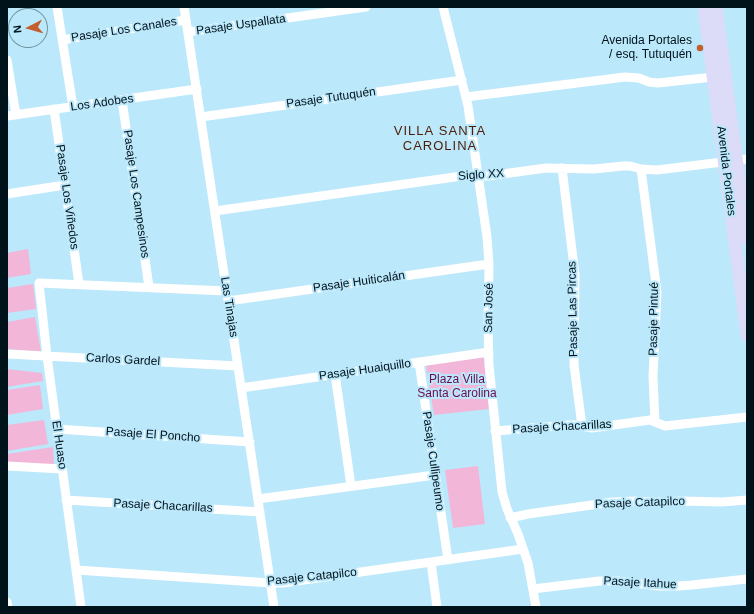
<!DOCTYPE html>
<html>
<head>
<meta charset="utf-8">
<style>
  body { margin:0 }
  #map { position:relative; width:754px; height:614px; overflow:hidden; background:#bbe8fa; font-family:Arial,sans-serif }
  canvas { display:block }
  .frame { position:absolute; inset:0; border:8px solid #00131b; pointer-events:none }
  .north { position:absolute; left:8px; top:8px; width:40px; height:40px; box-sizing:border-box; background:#bbe8fa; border:1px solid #7093a1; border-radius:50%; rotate:264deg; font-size:11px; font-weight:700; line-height:16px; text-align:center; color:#00131b }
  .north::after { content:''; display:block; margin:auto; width:14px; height:18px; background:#c45e2f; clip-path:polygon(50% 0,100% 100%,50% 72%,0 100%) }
</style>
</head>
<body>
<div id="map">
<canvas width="754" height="614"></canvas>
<div class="frame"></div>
<div class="north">N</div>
</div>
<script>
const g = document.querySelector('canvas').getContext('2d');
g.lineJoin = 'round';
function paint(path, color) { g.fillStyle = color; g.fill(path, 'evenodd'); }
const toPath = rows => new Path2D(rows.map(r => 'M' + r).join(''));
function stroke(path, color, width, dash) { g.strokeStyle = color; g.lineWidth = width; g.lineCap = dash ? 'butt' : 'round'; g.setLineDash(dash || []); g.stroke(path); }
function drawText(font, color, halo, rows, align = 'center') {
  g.font = font + ' Arial,sans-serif'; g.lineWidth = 4; g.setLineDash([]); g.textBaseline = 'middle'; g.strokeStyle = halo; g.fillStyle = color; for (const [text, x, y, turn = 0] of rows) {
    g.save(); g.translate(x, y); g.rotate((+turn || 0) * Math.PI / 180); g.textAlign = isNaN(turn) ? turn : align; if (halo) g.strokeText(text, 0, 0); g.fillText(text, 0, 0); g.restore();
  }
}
paint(toPath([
  [28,249,31,274,7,278,7,253],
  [33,284,36,309,7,313,7,288],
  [35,317,41,352,7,349,7,322],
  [484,357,489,409,434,415,426,365],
  [7,369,42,373,43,381,7,387],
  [40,385,43,409,7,415,7,390],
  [44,420,48,444,7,451,7,425],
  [53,447,54,465,7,462,7,454],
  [478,466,485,524,453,528,445,470]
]), '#f2b6d9');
stroke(toPath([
  [57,7,73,107],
  [184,7,274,607],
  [443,7,468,106,487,237,489,264,488,326,489,365,502,492,507,509,518,534,528,563,536,607],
  [188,32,366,7],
  [62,40,186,20],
  [7,60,16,115],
  [466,97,625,77,639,78,649,82,658,83,713,77],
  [122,100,149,287],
  [54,109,79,284],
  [7,116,197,89],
  [201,117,462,80],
  [562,168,575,275,574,365,582,426],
  [641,169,657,292,653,376,655,422],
  [7,194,65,185],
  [215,211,469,175,488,176,546,168,594,169,623,166,630,166,641,169,657,170,747,159],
  [228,301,489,264],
  [7,354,238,366],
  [419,362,448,560],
  [335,374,351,486],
  [241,388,489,352],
  [57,429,250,442],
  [495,431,568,425,575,425,592,428,650,420,665,426,747,417],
  [7,466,62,469],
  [258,499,435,475],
  [66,500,260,512],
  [510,518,528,514,613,502,636,501,653,502,683,501,722,502,747,500],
  [431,562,437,607],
  [76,570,271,583,283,583,523,549],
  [533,589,599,581,617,581,659,586,678,586,692,585,747,579],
  [7,602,8,607],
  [81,607,47,356,39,283,227,291]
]), '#fff', 9);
stroke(toPath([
  [704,7,747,335],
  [716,7,747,239]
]), '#dcdbf8', 13);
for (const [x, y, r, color] of [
  [700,48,4,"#c45e2f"]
]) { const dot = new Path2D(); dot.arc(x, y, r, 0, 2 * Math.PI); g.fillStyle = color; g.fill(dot); stroke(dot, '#bbe8fa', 1.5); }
drawText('12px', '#00131b', '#bbe8fa', [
  ["Pasaje Uspallata",241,25,-8],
  ["Pasaje Los Canales",124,30,-9],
  ["Pasaje Tutuquén",331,98,-8],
  ["Los Adobes",102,103,-8],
  ["Avenida Portales",726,171,83],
  ["Siglo XX",481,175,-4],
  ["Pasaje Los Campesinos",136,194,82],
  ["Pasaje Los Viñedos",67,197,82],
  ["Pasaje Huiticalán",359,282,-8],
  ["Las Tinajas",229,307,81],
  ["San José",489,308,-89],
  ["Pasaje Las Pircas",573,309,-91],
  ["Pasaje Pintué",654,319,-89],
  ["Carlos Gardel",123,360,3],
  ["Pasaje Huaiquillo",365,370,-8],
  ["Pasaje Chacarillas",562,427,-3],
  ["Pasaje El Poncho",153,435,4],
  ["El Huaso",59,445,82],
  ["Pasaje Cullipeumo",433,461,82],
  ["Pasaje Catapilco",640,503,-2],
  ["Pasaje Chacarillas",163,506,3],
  ["Pasaje Catapilco",312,577,-6],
  ["Pasaje Itahue",640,583,3]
]);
drawText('12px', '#00131b', '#bbe8fa', [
  ["Avenida Portales",692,41],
  ["/ esq. Tutuquén",692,55]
], 'right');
drawText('12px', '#6a0d4f', '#bbe8fa', [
  ["Plaza Villa",457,380],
  ["Santa Carolina",457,394]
]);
g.letterSpacing = '1px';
drawText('13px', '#4c1c05', '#bbe8fa', [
  ["VILLA SANTA",440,131],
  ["CAROLINA",440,146]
]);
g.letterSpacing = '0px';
</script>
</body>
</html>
